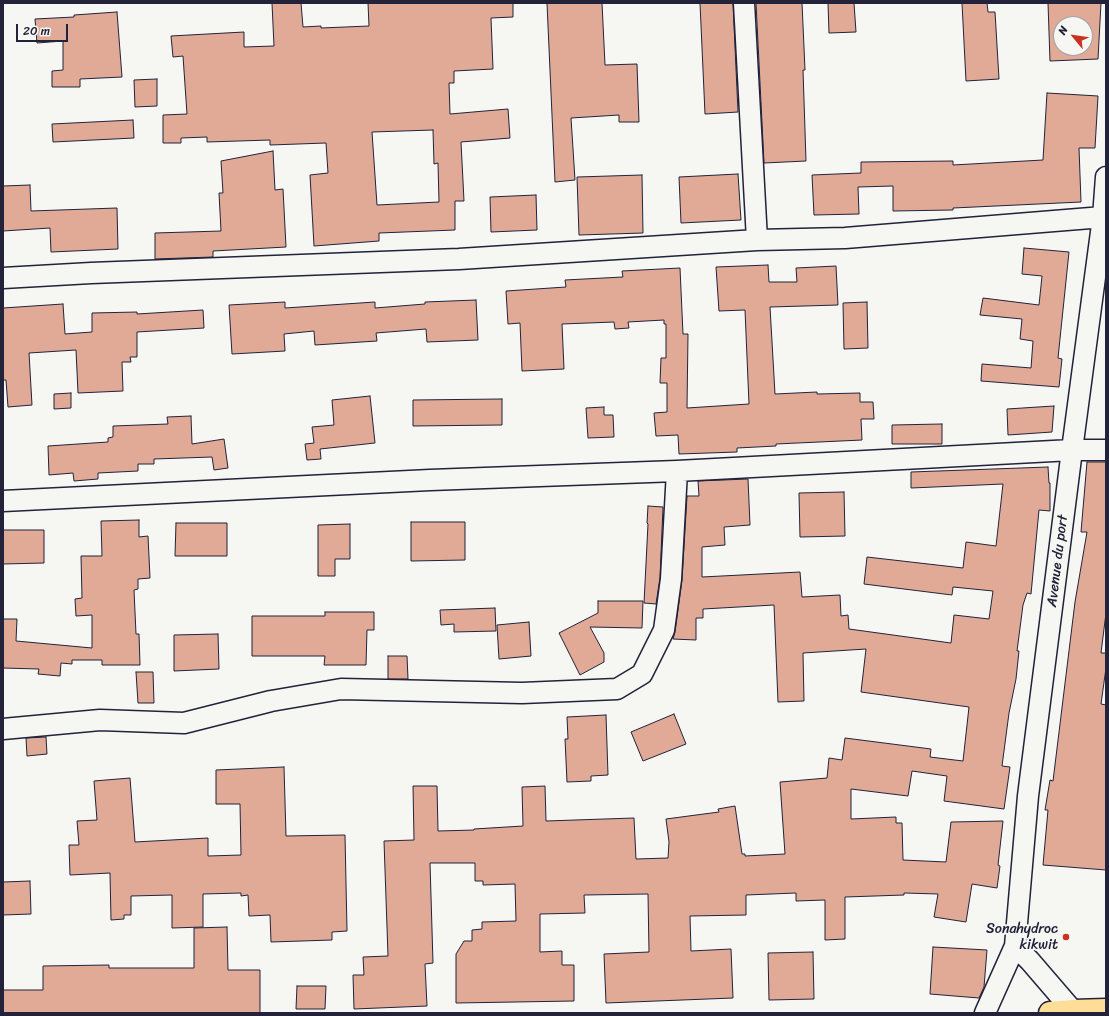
<!DOCTYPE html>
<html>
<head>
<meta charset="utf-8">
<style>
  body { margin:0 }
  #map { position:relative; width:1109px; height:1016px; overflow:hidden; background:#f6f6f2; font-family:Sriracha,sans-serif }
  canvas { display:block }
  .frame { position:absolute; inset:0; border:4px solid #22223b; pointer-events:none }
  .north { position:absolute; left:1053px; top:16px; width:40px; height:40px; box-sizing:border-box; background:#f6f6f2; border:1px solid #a1a1a9; border-radius:50%; rotate:299deg; font-size:11px; font-weight:700; line-height:16px; text-align:center; color:#22223b }
  .north::after { content:''; display:block; margin:auto; width:14px; height:18px; background:#c8321e; clip-path:polygon(50% 0,100% 100%,50% 72%,0 100%) }
  .scale { position:absolute; left:16px; top:24px; width:52px; height:18px; box-sizing:border-box; border:2px solid #22223b; border-top:0; padding-left:5px; font-size:12px; line-height:14px; white-space:nowrap; color:#22223b; -webkit-text-stroke:3px #f6f6f2; paint-order:stroke }
</style>
</head>
<body>
<div id="map">
<canvas width="1109" height="1016"></canvas>
<div class="frame"></div>
<div class="north">N</div>
<div class="scale">20 m</div>
</div>
<script>
const g = document.querySelector('canvas').getContext('2d');
g.lineJoin = 'round';
function paint(path, color) { g.fillStyle = color; g.fill(path, 'evenodd'); }
const toPath = rows => new Path2D(rows.map(r => 'M' + r).join(''));
function stroke(path, color, width, dash) { g.strokeStyle = color; g.lineWidth = width; g.lineCap = dash ? 'butt' : 'round'; g.setLineDash(dash || []); g.stroke(path); }
function drawText(font, color, halo, rows, align = 'center') {
  g.font = font + ' Sriracha,sans-serif'; g.lineWidth = 4; g.setLineDash([]); g.textBaseline = 'middle'; g.strokeStyle = halo; g.fillStyle = color; for (const [text, x, y, turn = 0] of rows) {
    g.save(); g.translate(x, y); g.rotate((+turn || 0) * Math.PI / 180); g.textAlign = isNaN(turn) ? turn : align; if (halo) g.strokeText(text, 0, 0); g.fillText(text, 0, 0); g.restore();
  }
}
const building = toPath([
  [272,3,301,3,303,27,321,26,321,28,369,26,368,3,513,3,513,17,491,18,493,69,454,71,454,83,449,83,450,114,508,109,510,138,461,142,464,201,455,201,455,230,379,233,379,241,314,246,310,175,328,173,326,143,270,145,270,140,207,142,207,137,181,138,181,143,163,143,163,115,187,114,183,56,173,57,171,36,244,32,244,47,274,46,272,3],
  [433,130,434,164,438,163,439,202,377,205,372,132,433,130],
  [547,3,602,3,605,65,637,64,639,122,619,122,619,115,571,118,575,180,555,182,547,3],
  [700,3,733,3,738,112,705,114,700,3],
  [756,3,802,3,805,70,803,70,806,161,764,163,756,3],
  [828,3,854,3,856,32,829,33,828,3],
  [962,3,987,3,988,12,995,12,999,79,966,81,962,3],
  [1048,3,1101,3,1098,59,1050,61,1048,3],
  [1061,24,1085,24,1085,48,1061,48,1061,24],
  [117,12,122,77,80,79,80,87,52,87,52,71,63,70,63,41,37,43,35,19,74,17,74,15,117,12],
  [157,79,157,106,135,107,134,80,157,79],
  [1047,93,1098,96,1095,148,1079,148,1081,202,953,208,953,210,893,211,893,186,858,187,859,214,814,215,812,175,861,173,861,162,953,161,953,165,1043,160,1047,93],
  [133,120,134,138,53,142,52,124,133,120],
  [273,151,275,190,283,189,286,247,213,251,213,257,155,259,155,233,221,231,219,193,223,193,221,161,273,151],
  [738,174,741,220,681,223,679,177,738,174],
  [642,175,643,233,579,235,577,177,642,175],
  [30,185,31,211,117,208,118,249,51,252,50,228,3,231,3,186,30,185],
  [536,195,537,230,491,232,490,197,536,195],
  [1024,248,1069,252,1058,358,1062,359,1059,387,981,381,982,364,1031,368,1033,341,1020,339,1022,319,980,315,983,298,1039,305,1042,276,1022,274,1024,248],
  [768,265,769,282,797,282,796,268,836,266,838,305,770,307,775,394,817,392,817,394,860,393,860,402,873,402,874,419,861,419,862,440,776,444,776,446,737,448,737,452,679,454,678,435,656,436,654,413,667,412,667,383,660,383,661,358,666,358,666,324,664,324,664,320,628,322,629,328,615,329,614,322,562,324,564,369,522,371,520,323,508,324,506,291,566,287,565,280,623,277,622,271,680,268,683,334,688,334,687,408,749,404,745,310,719,311,716,267,768,265],
  [476,300,478,340,427,342,426,329,376,333,377,341,315,345,314,331,284,334,285,351,232,354,229,305,285,302,285,308,375,302,375,308,425,304,425,302,476,300],
  [867,302,868,348,844,349,843,303,867,302],
  [63,304,65,334,92,332,92,313,137,312,137,314,203,310,204,328,137,332,137,357,130,357,131,362,122,362,123,391,78,393,76,350,29,353,32,405,8,407,6,380,3,380,3,308,63,304],
  [71,393,71,408,54,409,54,394,71,393],
  [370,396,375,443,320,449,321,459,307,460,305,444,314,443,312,427,334,425,332,400,370,396],
  [502,399,502,425,413,426,413,400,502,399],
  [1054,406,1052,432,1008,435,1007,409,1054,406],
  [604,407,604,415,613,415,614,437,588,438,586,408,604,407],
  [191,416,192,444,224,439,228,468,214,470,212,457,154,459,154,464,138,464,138,471,98,473,98,479,74,481,73,473,49,475,48,446,108,442,108,438,113,437,113,426,168,424,167,417,191,416],
  [942,424,942,444,892,444,892,425,942,424],
  [1087,462,1106,462,1106,613,1101,653,1106,653,1106,668,1101,704,1106,705,1106,870,1043,865,1048,810,1045,810,1050,780,1053,781,1075,602,1087,532,1081,532,1087,462],
  [1048,467,1049,483,1050,483,1050,511,1039,510,1031,594,1027,593,1023,605,1017,651,1019,651,1016,679,1009,713,1002,766,1010,767,1004,809,944,801,947,776,912,771,908,796,851,789,851,819,896,817,896,823,902,823,903,860,946,862,951,822,1003,821,998,865,1000,866,997,888,972,884,966,922,934,917,938,894,904,893,904,895,845,897,845,939,825,940,825,900,796,901,796,893,746,895,746,915,690,916,691,951,731,949,733,998,606,1003,604,954,649,952,648,894,584,895,585,913,540,914,540,952,562,951,562,965,574,965,574,1001,456,1003,456,954,464,941,472,941,472,930,482,929,482,922,516,921,515,884,483,885,483,881,475,881,475,863,430,863,433,963,425,964,427,1006,354,1009,353,975,364,975,363,957,388,956,384,841,414,840,413,786,437,786,438,831,474,830,474,829,523,826,522,787,545,786,546,821,634,818,636,859,668,858,669,842,666,819,719,812,718,809,735,806,742,854,745,854,745,856,785,854,780,782,827,778,829,758,842,760,845,738,931,749,930,757,963,761,969,707,861,692,866,649,803,653,804,701,778,702,774,605,703,609,703,618,696,618,696,640,673,639,675,632,682,580,687,496,699,496,698,481,748,479,750,525,724,527,725,545,702,547,702,577,800,572,802,597,840,595,841,616,848,615,849,629,951,643,954,615,989,619,993,591,953,587,952,595,864,584,867,557,963,568,966,542,996,546,1003,484,911,488,911,472,1048,467],
  [844,492,845,536,800,537,799,493,844,492],
  [648,506,663,507,660,578,656,604,644,603,648,524,647,523,648,506],
  [139,520,139,537,148,536,150,578,138,579,138,589,134,590,136,634,139,634,140,665,102,665,102,660,72,660,72,664,61,663,60,676,38,674,39,669,3,668,3,619,17,619,16,641,92,648,92,615,76,616,75,599,82,598,81,556,102,556,101,521,139,520],
  [411,522,465,522,465,560,411,561,411,522],
  [176,523,227,523,227,556,175,556,176,523],
  [350,524,350,559,335,559,335,576,318,576,318,525,350,524],
  [3,530,44,530,44,563,3,564,3,530],
  [598,601,643,601,642,628,590,627,604,653,604,662,580,675,559,633,598,613,598,601],
  [495,608,496,631,454,632,454,624,441,625,440,610,495,608],
  [325,612,374,612,374,630,367,630,366,665,324,665,325,656,252,656,252,616,325,616,325,612],
  [529,622,531,656,499,659,497,625,529,622],
  [218,634,219,669,174,671,174,635,218,634],
  [388,656,407,656,408,679,388,679,388,656],
  [136,672,153,672,154,703,138,703,136,672],
  [674,714,686,744,643,761,631,732,674,714],
  [606,715,608,775,591,776,591,781,567,782,565,739,568,739,567,717,606,715],
  [46,737,47,754,27,756,26,738,46,737],
  [284,767,286,836,345,835,347,931,332,932,332,940,271,942,270,915,249,916,248,895,241,896,241,893,203,894,203,927,172,928,172,895,131,896,131,915,124,915,124,919,111,920,110,873,70,875,69,845,79,845,77,821,97,820,94,781,130,778,135,842,208,838,208,856,241,855,240,804,216,804,216,770,284,767],
  [30,881,31,914,3,915,3,882,30,881],
  [227,927,228,970,260,970,260,1013,3,1013,3,990,43,990,43,966,109,965,109,968,194,968,194,928,227,927],
  [933,947,987,950,984,987,979,998,930,994,933,947],
  [813,952,814,999,769,1000,768,953,813,952],
  [297,986,326,986,325,1009,296,1009,297,986]
]);
paint(building, '#e0aa97');
stroke(building, '#22223b', 1);
const street = toPath([
  [744,3,757,240],
  [3,278,91,273,459,259,757,240,845,238,1103,217,1106,214],
  [3,501,430,480,677,471,1072,450,1106,450],
  [3,729,100,720,184,723,271,701,341,689,522,693,617,689,642,674,664,630,671,579,677,471],
  [1015,946,1030,961,1073,1011],
  [985,1013,1015,946,1028,796,1072,450,1103,217,1106,177]
]);
const highway = toPath([
  [1050,1013,1073,1011,1106,1010]
]);
stroke(street, '#22223b', 23);
stroke(highway, '#22223b', 25);
stroke(street, '#f6f6f2', 20);
stroke(highway, '#fedd96', 22);
for (const [x, y, r, color] of [
  [1066,937,4,"#c8321e"]
]) { const dot = new Path2D(); dot.arc(x, y, r, 0, 2 * Math.PI); g.fillStyle = color; g.fill(dot); stroke(dot, '#f6f6f2', 1.5); }
drawText('14px', '#22223b', '#f6f6f2', [
  ["Avenue du port",1058,561,-83]
]);
drawText('14px', '#22223b', '#f6f6f2', [
  ["Sonahydroc",1058,929],
  ["kikwit",1058,945]
], 'right');
</script>
</body>
</html>
